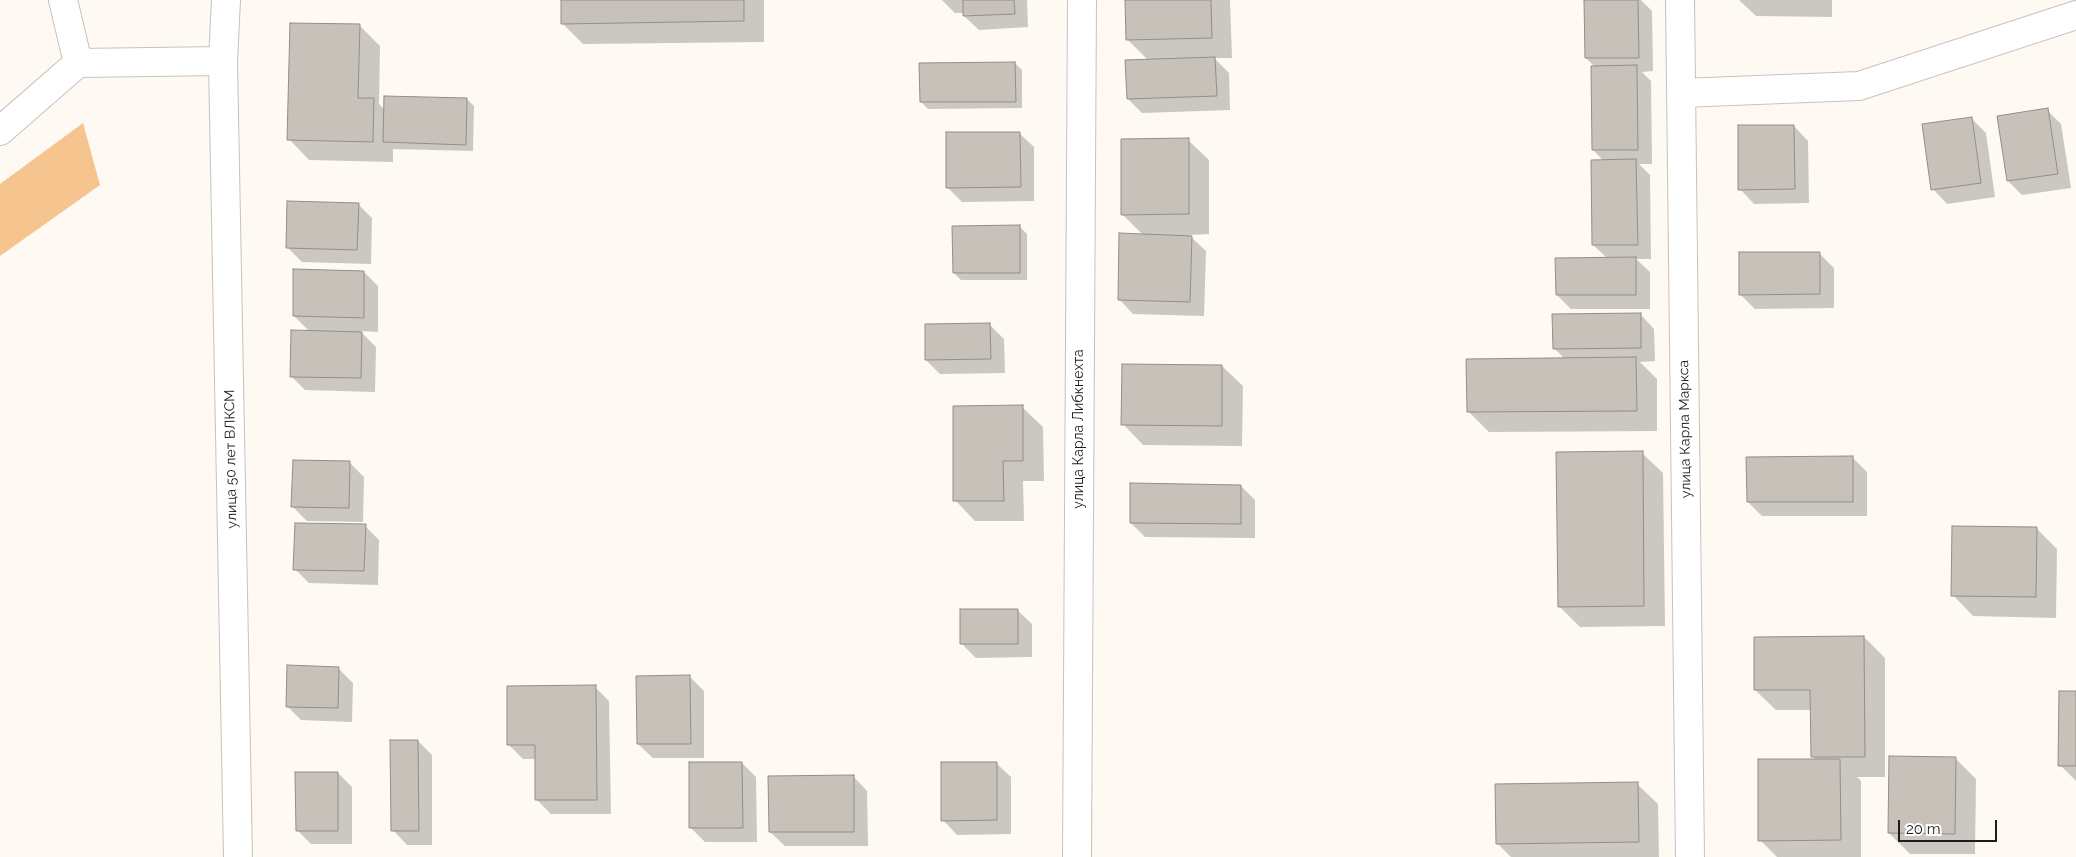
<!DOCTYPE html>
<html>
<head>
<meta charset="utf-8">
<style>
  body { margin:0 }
  #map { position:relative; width:2076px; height:857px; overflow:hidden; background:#fef9f3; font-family:Raleway,sans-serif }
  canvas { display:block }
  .scale { position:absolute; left:1898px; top:820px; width:99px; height:22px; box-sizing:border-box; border:2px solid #1e1c19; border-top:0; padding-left:6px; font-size:15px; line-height:18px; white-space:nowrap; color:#1e1c19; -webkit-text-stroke:4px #fff; paint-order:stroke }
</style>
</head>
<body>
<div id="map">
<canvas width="2076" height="857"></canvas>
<div class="scale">20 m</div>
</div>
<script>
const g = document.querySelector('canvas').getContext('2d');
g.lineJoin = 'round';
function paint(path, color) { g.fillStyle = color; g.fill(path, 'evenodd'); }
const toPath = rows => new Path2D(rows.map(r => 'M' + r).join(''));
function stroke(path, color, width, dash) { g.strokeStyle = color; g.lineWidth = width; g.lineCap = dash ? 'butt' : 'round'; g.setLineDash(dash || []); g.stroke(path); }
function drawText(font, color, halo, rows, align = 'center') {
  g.font = font + ' Raleway,sans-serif'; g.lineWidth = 4; g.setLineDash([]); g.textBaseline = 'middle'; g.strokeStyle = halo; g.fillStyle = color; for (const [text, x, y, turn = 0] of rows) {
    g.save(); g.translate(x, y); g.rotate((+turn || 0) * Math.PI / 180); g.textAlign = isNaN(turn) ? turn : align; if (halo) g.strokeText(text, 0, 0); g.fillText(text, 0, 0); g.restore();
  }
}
paint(toPath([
  [83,123,100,185,0,256,0,184]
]), '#f6c48e');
paint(toPath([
  [562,0,764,0,764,42,583,44,562,23],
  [942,0,1027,0,1028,27,979,30,964,16,964,13,955,13],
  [1126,0,1230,0,1232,58,1214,58,1229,73,1230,110,1142,113,1128,99,1149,61,1127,39],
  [1585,0,1641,0,1652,11,1653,71,1642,72,1651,81,1652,164,1639,164,1650,175,1651,259,1636,259,1650,272,1650,309,1571,309,1557,295,1607,258,1593,245,1604,161,1593,150,1595,67,1586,58],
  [1739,0,1832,0,1832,17,1756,16],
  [360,26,380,46,379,104,385,110,467,99,474,106,473,151,393,149,393,162,309,160,289,139],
  [1015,63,1022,70,1022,108,928,109,921,102],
  [2047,110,2061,124,2071,188,2022,195,2008,181],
  [1972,119,1986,133,1995,197,1947,204,1933,189],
  [1794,126,1808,141,1809,203,1754,204,1740,189],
  [1019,133,1034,147,1034,201,962,202,947,187],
  [1188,140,1209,160,1209,234,1189,235,1206,251,1204,316,1133,314,1119,299,1143,235,1122,214],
  [358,204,372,218,371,264,302,262,287,247],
  [1020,227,1027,234,1027,280,961,280,954,273],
  [1819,253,1834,268,1834,308,1755,309,1740,294],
  [364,272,378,286,378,332,360,331,376,347,375,392,305,390,291,376,310,332,294,316],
  [1640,314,1654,329,1655,361,1640,362,1657,379,1657,431,1489,432,1469,412,1565,359,1554,348],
  [990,325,1004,339,1005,373,940,374,926,360],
  [1222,366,1243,386,1242,446,1143,445,1123,424],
  [1022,407,1043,427,1044,481,1023,481,1024,521,975,521,955,500],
  [1642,453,1663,473,1665,626,1580,627,1559,606],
  [1853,458,1867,472,1867,516,1762,516,1748,502],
  [349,462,364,477,363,522,307,521,292,506],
  [1241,486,1255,500,1255,538,1145,537,1131,523],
  [365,526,379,540,378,585,309,583,295,569],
  [2036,528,2057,549,2056,618,1973,616,1953,595],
  [1017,610,1032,624,1032,657,976,658,961,643],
  [1864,637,1885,658,1885,777,1857,777,1861,781,1861,857,1777,857,1760,840,1816,760,1812,756,1812,710,1776,710,1755,690],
  [338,668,353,683,352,722,301,720,287,706],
  [690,677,704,691,704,758,653,758,638,744],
  [595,687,609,701,611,814,551,814,537,800,536,759,523,759,509,745],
  [2076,692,2076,781,2060,765],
  [418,741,432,755,432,845,407,845,393,830],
  [1956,759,1976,779,1975,854,1910,854,1889,833],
  [742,763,756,777,757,842,705,842,691,828],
  [996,763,1011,777,1011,834,957,835,943,820],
  [338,773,352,787,352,844,311,844,297,830],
  [853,776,867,791,868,846,785,846,770,832],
  [1637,784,1658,804,1659,857,1511,857,1497,843]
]), '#0003');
const building = toPath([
  [561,0,744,0,744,21,561,24,561,0],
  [963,0,1014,0,1015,14,963,16,963,0],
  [1125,0,1211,0,1212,38,1126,40,1125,0],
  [1584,0,1638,0,1639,58,1585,58,1584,0],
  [290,23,360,24,358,98,374,98,373,142,287,140,290,23],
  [1215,57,1217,96,1127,99,1125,60,1215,57],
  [1015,62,1016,102,920,102,919,63,1015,62],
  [1637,65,1638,150,1592,150,1591,66,1637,65],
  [384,96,467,98,466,145,383,142,384,96],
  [2048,108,2058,174,2007,181,1997,116,2048,108],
  [1972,117,1981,183,1931,190,1922,124,1972,117],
  [1738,125,1794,125,1795,189,1738,190,1738,125],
  [946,132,1020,132,1021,187,946,188,946,132],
  [1189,138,1189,214,1121,215,1121,139,1189,138],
  [1636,159,1638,245,1592,245,1591,160,1636,159],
  [287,201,359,203,357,250,286,248,287,201],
  [1020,225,1020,273,953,273,952,226,1020,225],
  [1119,233,1192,236,1190,302,1118,300,1119,233],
  [1739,252,1820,252,1820,294,1739,295,1739,252],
  [1636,257,1636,295,1556,295,1555,258,1636,257],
  [293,269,364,271,364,318,293,316,293,269],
  [1641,313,1641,348,1553,349,1552,314,1641,313],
  [990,323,991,359,925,360,925,324,990,323],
  [291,330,362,332,361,378,290,377,291,330],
  [1636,357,1637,411,1467,412,1466,359,1636,357],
  [1122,364,1222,365,1222,426,1121,425,1122,364],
  [1023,405,1023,461,1003,461,1004,501,953,501,953,406,1023,405],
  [1643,451,1644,606,1558,607,1556,452,1643,451],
  [1853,456,1853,502,1747,502,1746,457,1853,456],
  [293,460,350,461,349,508,291,507,293,460],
  [1130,483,1241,485,1241,524,1130,523,1130,483],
  [295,523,366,524,364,571,293,570,295,523],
  [1952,526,2037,527,2036,597,1951,596,1952,526],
  [960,609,1018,609,1018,644,960,644,960,609],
  [1864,636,1865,757,1811,757,1810,690,1754,690,1754,637,1864,636],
  [287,665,339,667,338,708,286,707,287,665],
  [690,675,691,744,637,744,636,676,690,675],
  [596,685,597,800,535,800,535,745,507,745,507,686,596,685],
  [2059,691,2076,691,2076,766,2058,766,2059,691],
  [390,740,418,740,419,831,391,831,390,740],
  [1889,756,1956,757,1955,834,1888,833,1889,756],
  [1758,759,1840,759,1841,840,1758,841,1758,759],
  [689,762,742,762,743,828,689,828,689,762],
  [941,762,997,762,997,820,941,821,941,762],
  [295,772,338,772,338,831,296,831,295,772],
  [854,775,854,832,769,832,768,776,854,775],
  [1638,782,1639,842,1496,844,1495,784,1638,782]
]);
paint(building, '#c7c1ba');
stroke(building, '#938d87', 1);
const minor = toPath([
  [1680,0,1690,857],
  [1681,93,1859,86,2076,15],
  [1077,857,1082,0]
]);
const major = toPath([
  [63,0,78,63],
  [226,0,223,61,238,857],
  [78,63,223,61],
  [0,131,78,63]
]);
stroke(minor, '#c8c2bb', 30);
stroke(major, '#c8c2bb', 30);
stroke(minor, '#fff', 28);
stroke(major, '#fff', 28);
drawText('14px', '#1e1c19', '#fff', [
  ["улица Карла Либкнехта",1079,429,-90],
  ["улица Карла Маркса",1685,429,-91],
  ["улица 50 лет ВЛКСМ",231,459,-91]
]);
</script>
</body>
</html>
